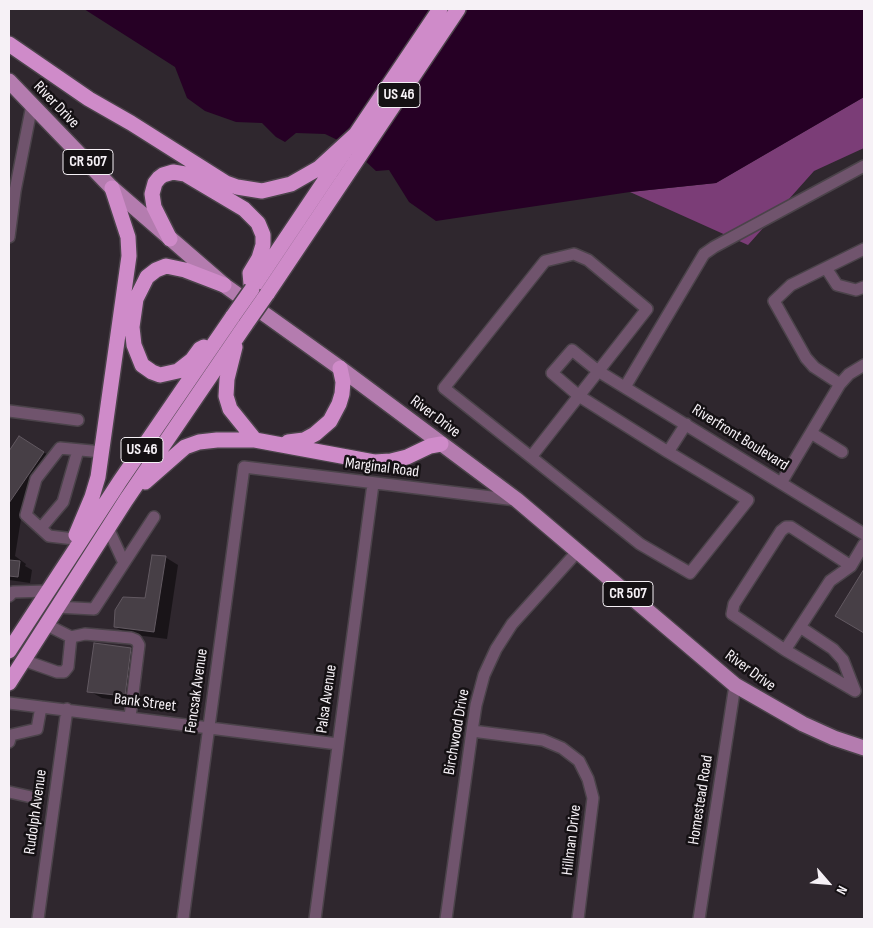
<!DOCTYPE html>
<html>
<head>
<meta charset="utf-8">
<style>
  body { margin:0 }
  #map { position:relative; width:873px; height:928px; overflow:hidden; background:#2f272e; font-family:"Sofia Sans Condensed",sans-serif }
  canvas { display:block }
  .frame { position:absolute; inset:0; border:10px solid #f6f1f6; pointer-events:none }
  .north { position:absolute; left:803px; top:858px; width:50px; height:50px; -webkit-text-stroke:4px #151114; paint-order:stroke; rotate:117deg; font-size:14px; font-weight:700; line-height:20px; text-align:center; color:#f6f1f6 }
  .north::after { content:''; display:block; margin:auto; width:18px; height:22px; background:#f6f1f6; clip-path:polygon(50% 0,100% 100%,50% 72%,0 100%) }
</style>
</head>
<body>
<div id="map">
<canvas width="873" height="928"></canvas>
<div class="frame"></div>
<div class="north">N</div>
</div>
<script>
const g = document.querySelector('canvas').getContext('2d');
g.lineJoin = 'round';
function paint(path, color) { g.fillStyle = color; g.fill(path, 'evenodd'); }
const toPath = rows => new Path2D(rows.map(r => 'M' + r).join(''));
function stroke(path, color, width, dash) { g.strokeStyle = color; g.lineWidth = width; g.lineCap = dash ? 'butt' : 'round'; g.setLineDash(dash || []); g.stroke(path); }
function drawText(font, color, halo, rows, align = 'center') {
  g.font = font + ' "Sofia Sans Condensed",sans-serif'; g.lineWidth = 5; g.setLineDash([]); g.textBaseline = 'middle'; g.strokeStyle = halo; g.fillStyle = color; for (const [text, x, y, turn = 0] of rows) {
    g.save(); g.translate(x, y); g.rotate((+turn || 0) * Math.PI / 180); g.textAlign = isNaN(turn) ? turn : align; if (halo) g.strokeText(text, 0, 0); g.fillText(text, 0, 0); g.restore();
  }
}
paint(toPath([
  [864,97,864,148,814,171,748,245,630,192,716,183]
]), '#7b3d77');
paint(toPath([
  [84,9,864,9,864,97,716,183,630,192,436,221,409,202,389,170,376,171,348,145,325,134,296,133,285,142,276,137,262,123,236,122,205,111,187,98,175,67]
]), '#260025');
paint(toPath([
  [20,437,56,460,23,507,15,556,26,564,25,566,32,570,30,583,9,580,9,454],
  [165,557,178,565,167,639,128,634,115,627,146,599],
  [860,578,864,581,864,632,837,615],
  [131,649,143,656,137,703,102,698,89,691]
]), '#0007');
const building = toPath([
  [19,436,44,452,9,503,9,451,19,436],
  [152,555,166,556,154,632,114,627,115,610,123,597,145,598,152,555],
  [9,560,20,561,18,577,9,576,9,560],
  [864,569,864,633,835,616,864,569],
  [94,643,131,648,125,696,87,692,94,643]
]);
paint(building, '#473f46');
stroke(building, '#625961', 1);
const minor = toPath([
  [9,237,15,191,32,105],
  [826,268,837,285,856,290,864,287],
  [840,384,814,367,806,358,774,301,791,285,864,249],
  [625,387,704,254,714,247,864,166],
  [9,411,78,420],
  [811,433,842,452],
  [668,452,579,396,552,373,572,350,598,371,864,534],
  [531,457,647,309,588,260,574,254,545,261,444,388,531,457,640,544,690,573,748,500,668,452,686,424],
  [781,483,840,384,849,374,864,365],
  [41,528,63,502,78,450],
  [108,528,124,563],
  [74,539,49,536,26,515,36,479,60,448,102,452],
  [851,566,791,527,786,527,781,531,734,604,732,614,785,650,830,581,851,566,864,544],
  [9,596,13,592,48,591],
  [56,607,94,609,154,517],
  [45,624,71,637,85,634,131,638,136,640,139,645,130,717],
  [785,650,855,691,843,660,833,649,800,627],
  [23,660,57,672,64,672,68,667,71,637],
  [9,703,338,744],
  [472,731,543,740,562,748,579,761,588,779,593,798,578,919],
  [9,742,11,735,37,729,41,707],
  [9,792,36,798],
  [38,919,67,709],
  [183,919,244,467,516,500],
  [315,919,373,484],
  [446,919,472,731,476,705,484,675,496,649,512,624,577,552],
  [699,919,735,685]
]);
const major = toPath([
  [9,81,112,188,224,285,340,368,517,500,735,685,803,724,834,738,864,748]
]);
const highway = toPath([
  [9,44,89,99,131,123,226,183,237,187,262,191,291,184,319,168,355,135],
  [170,239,154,207,152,194,155,183,159,178,163,175,173,172,185,174,244,209,258,223,263,235,263,245,259,258,250,273,251,284],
  [252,289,440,9],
  [267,294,458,9],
  [204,347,200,349,192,360,178,371,160,375,152,372,142,365,134,345,132,327,136,299,147,277,156,270,166,266,185,270,224,285],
  [235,347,227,379,226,396,230,409,255,440],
  [288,442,304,440,315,434,330,421,339,404,342,394,343,382,340,368],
  [145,482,185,447,199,442,217,440,255,440,374,462,391,461,407,457,430,446,441,444],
  [76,535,92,497,98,477,129,256,128,237,112,188],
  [9,651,120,481,233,316],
  [9,683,126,500,246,324]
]);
stroke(minor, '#4b434a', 14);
stroke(major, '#4b434a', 18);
stroke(highway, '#4b434a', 18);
stroke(minor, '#70546d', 11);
stroke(major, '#b47caf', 15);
stroke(highway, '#cf8bc9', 15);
const highwayBridge = toPath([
  [233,316,252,289],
  [246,324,267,294]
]);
stroke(highwayBridge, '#4b434a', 18, []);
stroke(highwayBridge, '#cf8bc9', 15);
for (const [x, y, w] of [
  [399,95,42],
  [88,162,50],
  [142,450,42],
  [628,594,50]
]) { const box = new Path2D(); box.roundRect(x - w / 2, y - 12.5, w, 25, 4); g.fillStyle = '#151114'; g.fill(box); stroke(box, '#f6f1f6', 1); }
drawText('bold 15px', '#f6f1f6', null, [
  ["US 46",399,95],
  ["CR 507",88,162],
  ["US 46",142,450],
  ["CR 507",628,594]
]);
drawText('16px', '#f6f1f6', '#151114', [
  ["River Drive",56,105,46],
  ["River Drive",435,417,37],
  ["Riverfront Boulevard",740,438,32],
  ["Marginal Road",382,468,7],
  ["River Drive",750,671,36],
  ["Fencsak Avenue",197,691,-82],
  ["Palsa Avenue",327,699,-82],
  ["Bank Street",145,703,7],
  ["Birchwood Drive",457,732,-80],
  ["Homestead Road",701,800,-81],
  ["Rudolph Avenue",36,812,-82],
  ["Hillman Drive",572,840,-83]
]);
</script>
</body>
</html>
